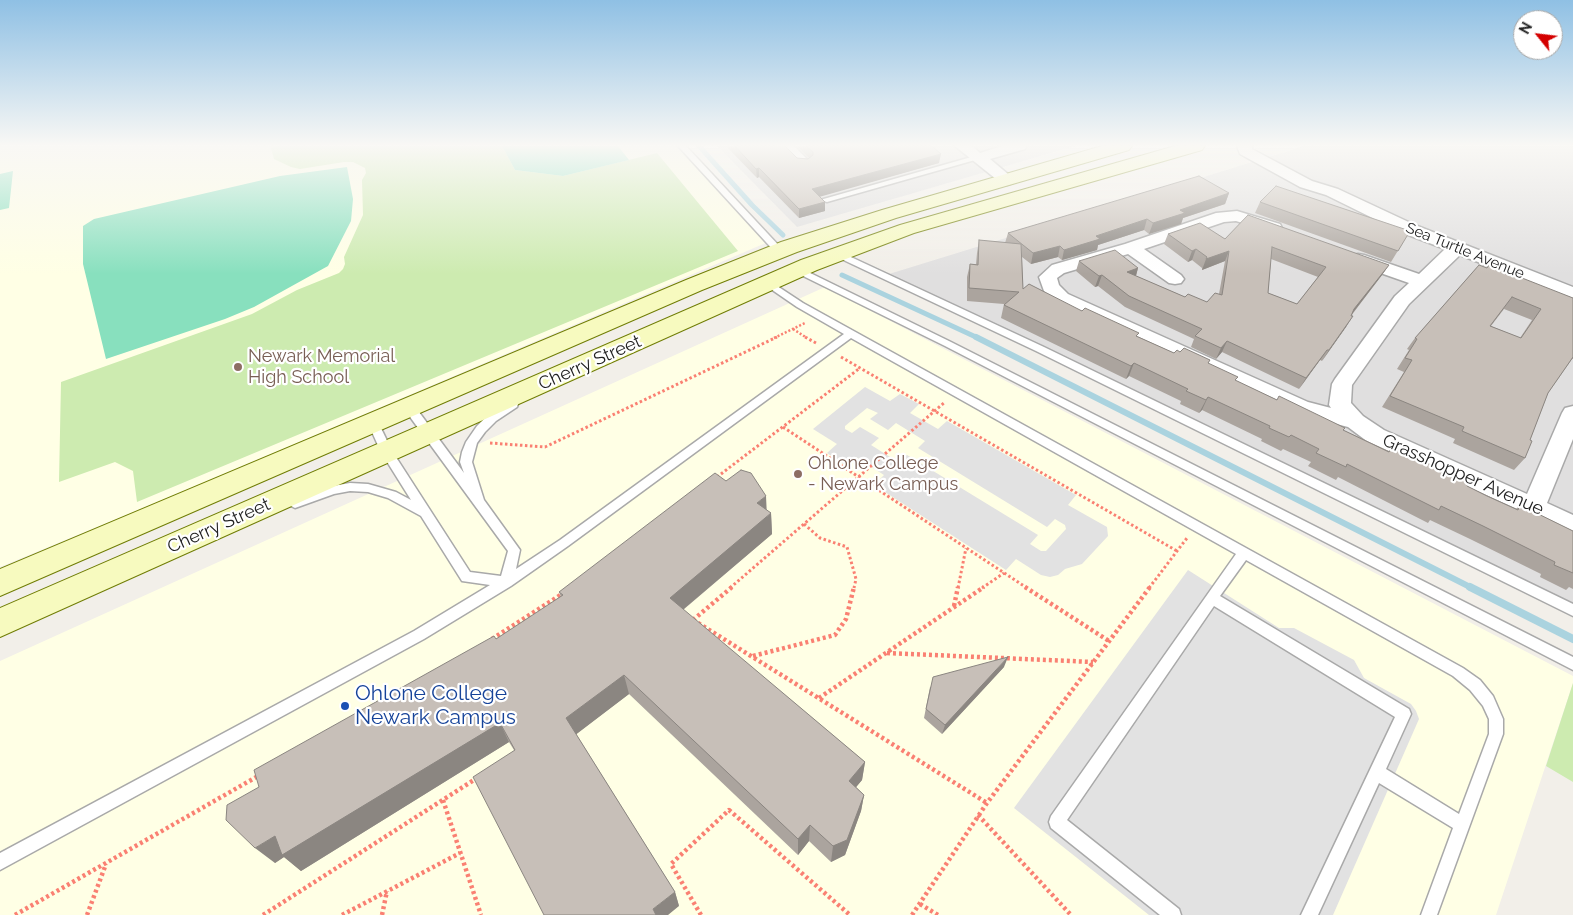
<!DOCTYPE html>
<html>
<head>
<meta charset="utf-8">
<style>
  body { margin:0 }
  #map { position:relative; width:1573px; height:915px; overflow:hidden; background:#f2efe9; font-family:Raleway,sans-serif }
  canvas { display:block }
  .north { position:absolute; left:1513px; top:10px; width:50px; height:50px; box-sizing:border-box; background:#fff; border:1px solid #a7a7a7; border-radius:50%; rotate:299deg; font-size:14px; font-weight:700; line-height:20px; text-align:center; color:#222 }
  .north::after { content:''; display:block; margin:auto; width:18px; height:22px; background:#d40000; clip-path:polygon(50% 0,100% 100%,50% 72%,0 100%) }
</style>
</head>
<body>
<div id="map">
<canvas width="1573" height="915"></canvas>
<div class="north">N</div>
</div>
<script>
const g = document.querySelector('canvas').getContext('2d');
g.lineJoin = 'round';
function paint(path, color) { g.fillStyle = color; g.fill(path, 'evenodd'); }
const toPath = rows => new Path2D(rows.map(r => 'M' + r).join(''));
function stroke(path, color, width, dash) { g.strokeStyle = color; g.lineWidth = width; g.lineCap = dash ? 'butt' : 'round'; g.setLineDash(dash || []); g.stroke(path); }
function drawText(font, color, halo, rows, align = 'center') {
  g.font = font + ' Raleway,sans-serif'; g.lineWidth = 4.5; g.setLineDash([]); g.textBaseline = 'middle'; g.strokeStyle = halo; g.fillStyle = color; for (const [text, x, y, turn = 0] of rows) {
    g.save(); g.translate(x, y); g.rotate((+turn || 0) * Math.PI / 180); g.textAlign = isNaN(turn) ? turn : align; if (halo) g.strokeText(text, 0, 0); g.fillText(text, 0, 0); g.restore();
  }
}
paint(toPath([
  [717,146,1075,146,797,227],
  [1304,146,1573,146,1573,607,889,274]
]), '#e0dfdf');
paint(toPath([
  [0,146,677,146,768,242,182,492,0,567],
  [825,287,1573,676,1573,683,1496,915,0,915,0,661]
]), '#ffffe5');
paint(toPath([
  [278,146,502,146,515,170,563,176,657,153,738,251,137,502,133,471,115,462,59,482,61,382,252,314,297,290,339,273,343,269,345,264,344,257,363,215,362,180,366,173,365,168,353,162,344,162,300,169,291,167,274,159,271,148],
  [1573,683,1573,782,1546,766]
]), '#cdebb0');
paint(toPath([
  [502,146,618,146,629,160,563,176,515,170],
  [347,167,353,199,351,221,328,266,254,307,225,319,106,359,83,264,83,226,94,219,280,176],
  [13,171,9,208,0,210,0,174]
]), '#88e0be');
paint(toPath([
  [865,387,890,401,900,394,919,404,910,413,938,429,947,421,1076,495,1068,505,1107,527,1108,536,1082,564,1065,569,1058,575,1050,577,1041,575,1016,559,1006,570,874,485,884,475,856,457,846,466,827,453,837,444,813,429],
  [867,408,878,413,870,419,888,430,896,423,925,441,918,448,1047,527,1055,519,1065,525,1066,529,1046,551,1041,551,1030,544,1038,535,907,455,898,462,871,445,879,438,860,427,852,433,845,429,845,426],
  [1188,570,1279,628,1294,628,1354,660,1364,678,1411,704,1416,711,1419,719,1333,915,1149,915,1014,808]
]), '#e2e2e2');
stroke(toPath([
  [699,146,752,205,783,235],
  [842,275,978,338]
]), '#aad3df', 5);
stroke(toPath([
  [976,337,1472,588]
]), '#aad3df', 6);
stroke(toPath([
  [1470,587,1573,639]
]), '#aad3df', 8);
const service = toPath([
  [678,146,686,146,782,249,782,253,776,253,678,146],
  [975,156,982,158,827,202,820,200,975,156],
  [838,251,1044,347,1573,604,1573,616,1036,351,835,256,835,252,838,251],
  [798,267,951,342,1573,657,1573,670,945,346,795,272,794,270,798,267],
  [768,280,803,303,1463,668,1480,680,1493,696,1503,719,1503,734,1437,915,1421,915,1453,828,1379,783,1318,915,1301,915,1395,717,1214,606,1067,820,1179,909,1181,915,1160,915,1051,828,1049,822,1051,816,1236,554,851,338,568,546,511,586,424,639,0,870,0,853,414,631,490,585,462,581,421,516,388,498,368,492,350,491,334,494,295,508,291,506,289,503,291,500,333,486,350,483,368,484,396,492,411,500,381,452,368,423,369,420,377,420,392,451,470,572,501,576,508,551,405,410,404,407,405,404,413,404,464,473,460,462,462,452,466,442,477,426,488,415,509,401,517,401,518,404,517,407,496,421,485,432,477,443,472,462,484,500,520,550,516,569,560,540,844,334,797,307,765,285,765,281,768,280],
  [1246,560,1453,676,1470,690,1483,706,1489,719,1489,734,1459,814,1386,769,1411,714,1409,709,1220,596,1246,560]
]);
const minor = toPath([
  [778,146,794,146,811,163,808,166,798,166,778,146],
  [955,146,972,146,980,153,1002,146,1027,146,1025,149,990,159,1015,180,1013,183,1007,185,1001,183,955,146],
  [1237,146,1252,146,1252,149,1312,181,1338,189,1415,225,1573,287,1573,299,1460,255,1409,304,1352,385,1351,403,1363,416,1384,430,1527,494,1562,413,1565,408,1573,406,1573,439,1547,503,1573,515,1573,534,1368,442,1348,427,1294,413,1054,302,1044,291,1039,277,1052,265,1125,244,1216,213,1237,211,1280,224,1282,228,1280,232,1274,233,1236,221,1224,222,1144,249,1181,275,1184,279,1181,283,1175,284,1169,283,1128,254,1064,273,1057,278,1059,285,1068,294,1308,402,1331,408,1329,405,1332,384,1335,379,1395,296,1409,283,1352,263,1349,259,1352,255,1358,254,1364,255,1419,274,1445,249,1403,233,1326,195,1300,187,1240,154,1237,146]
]);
const secondary = toPath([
  [1102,146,1132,146,1129,150,896,218,797,252,702,290,0,596,0,569,686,280,781,242,882,210,1102,146],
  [1175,146,1205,146,1202,150,914,233,817,270,0,637,0,608,801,260,900,225,1175,146]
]);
stroke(service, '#a9a9a9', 3);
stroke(minor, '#a9a9a9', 3);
stroke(secondary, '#707d05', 2);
stroke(toPath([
  [793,329,807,338],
  [774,338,805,323]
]), '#fa8072', 2.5, [2, 2]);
stroke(toPath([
  [805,337,816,343],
  [841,357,1177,551],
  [783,427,1027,588],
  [490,443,545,447,777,337],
  [717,477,860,368],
  [804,524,820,538,847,547,856,579,854,588],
  [730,588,945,402],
  [958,588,966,548],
  [982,588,1004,573],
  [1149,588,1187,538]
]), '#fa8072', 3, [2.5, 2.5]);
stroke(toPath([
  [1025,587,1109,641],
  [954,606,958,587],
  [693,620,732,587],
  [698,623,987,803],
  [492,639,562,594],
  [887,653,1093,662],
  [753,656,835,635,846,619,854,587],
  [819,698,984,587],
  [443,800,481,915],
  [978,815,1071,915],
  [920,904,938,915],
  [15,915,258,776],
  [87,915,106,864],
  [263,915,477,778],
  [342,915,460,853],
  [382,915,387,891],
  [701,915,671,864,729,810,850,915],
  [912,915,987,803,1150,587]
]), '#fa8072', 4.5, [3, 3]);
paint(service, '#fff');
paint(minor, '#fff');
paint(secondary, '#f7fabf');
paint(toPath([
  [726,146,785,146,797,158,808,159,809,158,797,146,932,146,939,163,819,196,825,211,799,218,759,177,757,178],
  [1229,193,1225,204,1183,218,1181,224,1149,234,1144,230,1098,245,1097,250,1062,260,1058,257,1031,264,1022,257,1023,289,1082,311,1174,353,1180,352,1210,360,1208,363,1236,381,1389,451,1392,447,1467,486,1516,509,1520,505,1573,531,1573,589,1569,587,1566,590,1540,577,1541,574,1470,539,1430,520,1428,523,1338,477,1336,480,1308,466,1311,462,1283,449,1281,451,1261,441,1262,439,1202,410,1199,413,1180,404,1181,401,1129,376,1126,379,1001,318,1004,304,967,301,967,277,970,264,976,264,977,253,979,240,1005,243,1008,233],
  [1260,202,1410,231,1391,262,1255,213],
  [1168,234,1225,239,1389,265,1382,275,1351,316,1346,327,1322,361,1320,360,1299,389,1222,352,1216,359,1191,347,1194,339,1125,307,1098,286,1095,287,1076,271,1079,261,1138,268,1136,276,1185,297,1207,302,1219,294,1225,261,1202,270,1202,268,1192,260,1188,262,1164,244],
  [1271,259,1318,277,1297,304,1268,293],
  [1479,265,1573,298,1573,359,1572,359,1548,393,1530,440,1525,458,1514,470,1453,443,1455,439,1382,407,1404,372,1397,369,1409,350,1407,349,1415,338],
  [1504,309,1532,320,1520,338,1491,326],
  [726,481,771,513,772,534,683,610,865,762,862,780,856,787,864,795,861,811,845,855,831,862,809,841,798,855,629,694,576,734,675,892,679,906,514,750,509,742,301,871,284,857,275,863,259,787,496,639,561,597,559,592],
  [1004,667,942,734,924,718,930,687]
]), '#aba49e');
paint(toPath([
  [941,154,939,163,812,199,812,189],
  [759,168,759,177,757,178,756,169],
  [1229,193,1225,204,1183,218,1181,224,1149,234,1153,223,1180,210],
  [825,202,825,211,799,218,799,209],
  [1147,219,1144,230,1098,245,1097,250,1062,260,1064,250,1096,236],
  [1060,246,1058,257,1031,264,1033,253],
  [1196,249,1192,260,1188,262,1192,251],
  [1229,251,1225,261,1202,270,1206,259],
  [1389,265,1382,275,1348,319,1354,309],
  [1138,268,1135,279,1127,272],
  [1102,275,1098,286,1095,287,1099,276],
  [1353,316,1346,327,1322,361,1329,350],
  [1227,341,1222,352,1216,359,1221,348],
  [1327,350,1320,360,1299,389,1306,378],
  [1134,363,1129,376,1126,379,1131,366],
  [1208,397,1202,410,1199,413,1206,400],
  [766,496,767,517,771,513,772,534,673,618,670,598,757,503],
  [1008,657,1004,667,942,734,945,725],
  [624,675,629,694,574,736,566,718],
  [500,723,509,742,301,871,284,857,275,863,255,848,275,836],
  [865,762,862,780,847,798,849,781],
  [864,795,861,811,845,855,831,862,833,846],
  [810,825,809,841,798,855,798,839],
  [675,892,679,906,668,915,655,915,653,909]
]), '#8b8681');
const building = toPath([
  [735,146,785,146,797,158,808,159,813,155,813,152,806,146,932,146,941,154,812,189,825,202,799,209,759,168,756,169,735,146],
  [1199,176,1229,193,1180,210,1185,213,1153,223,1147,219,1096,236,1100,239,1064,250,1060,246,1033,253,1008,233,1199,176],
  [1276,186,1410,231,1398,251,1260,202,1276,186],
  [1248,215,1389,265,1354,309,1351,316,1353,316,1329,350,1327,350,1306,378,1227,341,1221,348,1195,336,1202,329,1129,296,1102,275,1099,276,1079,261,1115,250,1138,268,1127,272,1185,297,1188,294,1207,302,1215,293,1222,295,1229,251,1206,259,1207,257,1196,249,1192,251,1168,234,1200,223,1225,239,1248,215],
  [1272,247,1326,267,1297,304,1268,293,1272,247],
  [979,240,1021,244,1023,289,1029,284,1082,311,1085,308,1139,333,1136,336,1174,353,1177,350,1180,352,1184,348,1210,360,1208,363,1238,377,1235,380,1277,400,1279,396,1345,428,1343,430,1389,452,1392,447,1468,482,1467,486,1487,496,1518,510,1520,505,1573,531,1573,573,1554,565,1555,562,1483,526,1441,506,1439,510,1347,464,1346,467,1316,453,1319,449,1291,435,1289,437,1269,428,1270,426,1208,397,1206,400,1186,391,1188,389,1134,363,1131,366,1004,305,1019,292,969,288,970,264,978,265,979,240],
  [1479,265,1487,268,1489,265,1573,298,1573,357,1548,393,1530,440,1532,441,1525,458,1462,431,1464,427,1390,396,1412,360,1405,358,1417,339,1415,338,1479,265],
  [1512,297,1541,309,1521,338,1490,326,1512,297],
  [741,470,751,473,766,496,757,503,771,513,670,598,865,762,849,781,864,795,847,840,833,846,810,825,798,839,624,675,566,718,675,892,653,909,656,915,544,915,473,777,515,750,500,723,282,855,275,836,255,848,226,820,227,805,259,787,254,770,494,636,496,639,563,595,559,592,715,473,726,481,741,470],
  [1008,657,945,725,926,709,933,677,1008,657]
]);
paint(building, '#c7bfb8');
stroke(building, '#8b8681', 1);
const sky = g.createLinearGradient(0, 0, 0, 274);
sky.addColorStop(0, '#8fc0e4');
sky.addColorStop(0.53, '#f9f8f5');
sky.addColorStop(1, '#f9f8f500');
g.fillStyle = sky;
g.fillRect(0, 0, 1573, 274);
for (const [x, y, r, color] of [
  [238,367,5,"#8d6e63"],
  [798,474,5,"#8d6e63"],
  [345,706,5,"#1a4fb4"]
]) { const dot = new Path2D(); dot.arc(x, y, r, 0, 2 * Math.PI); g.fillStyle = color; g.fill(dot); stroke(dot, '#fff', 2); }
drawText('15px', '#222', '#fff', [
  ["Sea Turtle Avenue",1465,251,22]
]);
drawText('18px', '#785e54', '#fff', [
  ["Newark Memorial",248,357],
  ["High School",248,378],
  ["Ohlone College",808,464],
  ["- Newark Campus",808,485]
], 'left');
drawText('18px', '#222', '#fff', [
  ["Cherry Street",590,363,-24],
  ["Grasshopper Avenue",1463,475,24],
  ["Cherry Street",219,526,-24]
]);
drawText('21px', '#164399', '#fff', [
  ["Ohlone College",355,694],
  ["Newark Campus",355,718]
], 'left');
</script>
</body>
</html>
